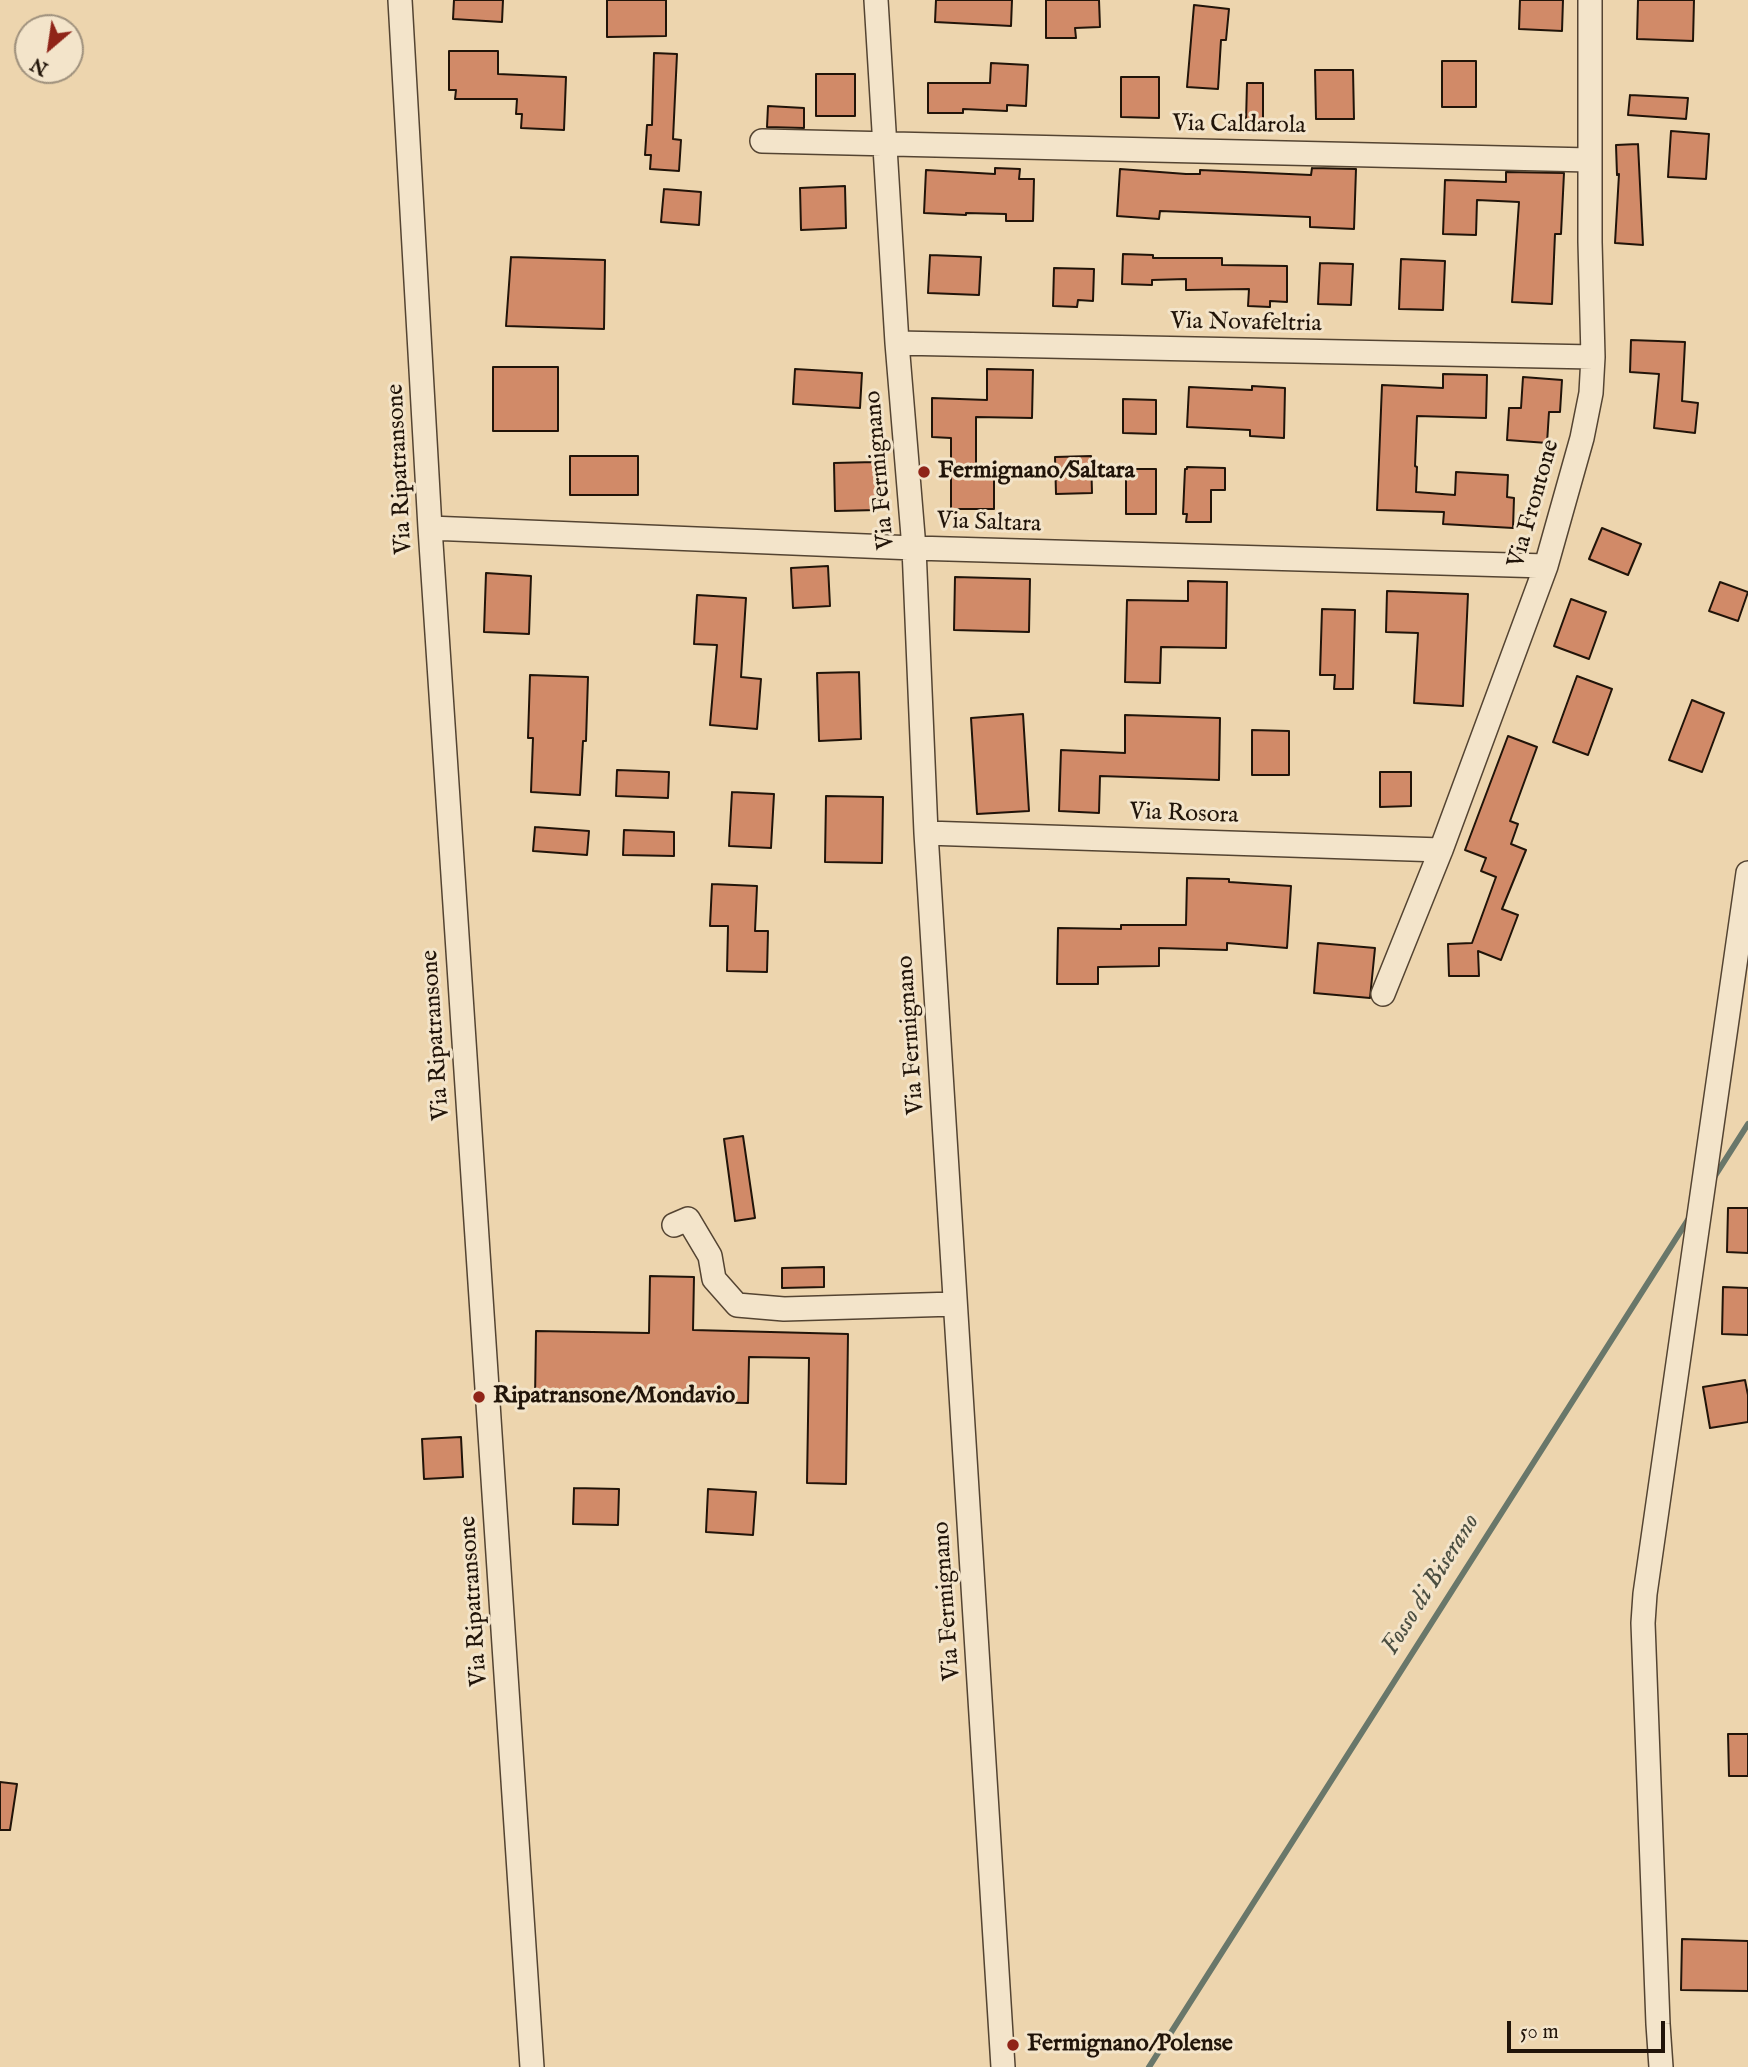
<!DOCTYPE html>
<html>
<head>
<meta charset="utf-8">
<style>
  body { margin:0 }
  #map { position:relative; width:1748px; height:2067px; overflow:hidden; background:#edd5ae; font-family:"IM FELL English",serif }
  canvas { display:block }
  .north { position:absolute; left:14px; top:14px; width:70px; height:70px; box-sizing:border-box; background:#f3e4ca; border:2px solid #9f917d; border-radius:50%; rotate:209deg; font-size:19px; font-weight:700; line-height:28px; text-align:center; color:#211409 }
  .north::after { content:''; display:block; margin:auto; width:24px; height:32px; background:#8f2418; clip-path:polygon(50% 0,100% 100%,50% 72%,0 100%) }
  .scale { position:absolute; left:1507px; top:2021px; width:158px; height:32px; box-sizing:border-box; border:4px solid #211409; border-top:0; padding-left:9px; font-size:21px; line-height:24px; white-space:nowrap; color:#211409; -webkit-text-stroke:5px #f3e4ca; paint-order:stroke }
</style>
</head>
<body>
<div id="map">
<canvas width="1748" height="2067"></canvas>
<div class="north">N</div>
<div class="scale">50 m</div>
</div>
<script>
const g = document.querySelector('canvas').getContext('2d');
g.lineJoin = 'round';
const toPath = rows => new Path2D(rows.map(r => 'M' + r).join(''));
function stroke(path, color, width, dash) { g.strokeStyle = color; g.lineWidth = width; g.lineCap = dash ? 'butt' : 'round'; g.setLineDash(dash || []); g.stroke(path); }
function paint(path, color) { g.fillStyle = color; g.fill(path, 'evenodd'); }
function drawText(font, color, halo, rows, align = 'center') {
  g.font = font + ' "IM FELL English",serif'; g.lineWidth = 6; g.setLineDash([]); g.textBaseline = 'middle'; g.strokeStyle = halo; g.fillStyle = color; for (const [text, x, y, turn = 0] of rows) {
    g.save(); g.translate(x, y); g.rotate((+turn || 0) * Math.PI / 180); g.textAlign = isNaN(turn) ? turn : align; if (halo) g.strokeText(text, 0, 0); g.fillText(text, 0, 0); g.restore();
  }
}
stroke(toPath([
  [1713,1179,1748,1124],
  [1149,2067,1691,1215]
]), '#69776a', 6);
const building = toPath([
  [454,0,503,0,502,22,453,19,454,0],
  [607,0,666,0,666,36,607,37,607,0],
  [936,0,1012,0,1011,26,935,22,936,0],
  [1046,0,1099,0,1100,27,1075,28,1076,38,1046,38,1046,0],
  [1520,0,1563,0,1562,31,1519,29,1520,0],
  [1638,0,1694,0,1693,41,1637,39,1638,0],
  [1194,5,1229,9,1226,40,1221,40,1218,89,1187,87,1194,5],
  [449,51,498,51,498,74,566,77,564,130,521,128,522,114,516,114,517,99,455,99,456,90,449,90,449,51],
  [654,53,677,54,673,139,681,140,679,171,650,169,651,155,645,155,647,125,652,125,654,53],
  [1442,61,1476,61,1476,107,1442,107,1442,61],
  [991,63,1028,65,1026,106,1007,105,1007,111,963,109,963,113,928,113,928,83,990,83,991,63],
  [1315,70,1353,70,1354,119,1316,119,1315,70],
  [816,74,855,74,855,116,816,116,816,74],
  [1121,77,1159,77,1159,118,1121,117,1121,77],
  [1247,83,1263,83,1263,122,1246,122,1247,83],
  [1630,95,1688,98,1686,119,1628,115,1630,95],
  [768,106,804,108,804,128,767,127,768,106],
  [1671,131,1709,134,1706,179,1668,177,1671,131],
  [1638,144,1643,245,1615,243,1619,174,1617,175,1616,145,1638,144],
  [995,168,1020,169,1019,179,1034,179,1033,221,1006,221,1006,214,966,213,966,215,924,213,926,170,995,174,995,168],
  [1312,168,1356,169,1354,229,1310,227,1310,217,1160,211,1159,219,1117,216,1120,169,1186,174,1200,174,1200,170,1311,175,1312,168],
  [1506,172,1564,173,1561,234,1555,234,1552,304,1512,302,1519,202,1477,200,1476,235,1443,234,1445,180,1506,182,1506,172],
  [845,186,846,228,801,230,800,188,845,186],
  [664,189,701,192,699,225,661,222,664,189],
  [1123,254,1153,255,1153,258,1222,258,1222,265,1287,266,1287,302,1270,301,1270,307,1248,306,1249,289,1186,290,1186,279,1152,280,1152,285,1122,284,1123,254],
  [930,255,981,257,979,295,928,293,930,255],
  [511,257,605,260,604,329,506,326,511,257],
  [1401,259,1445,261,1443,310,1399,309,1401,259],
  [1320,263,1353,264,1351,305,1318,304,1320,263],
  [1054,268,1094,269,1093,301,1078,300,1077,307,1053,306,1054,268],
  [1631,340,1685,342,1682,401,1698,403,1695,433,1654,428,1659,374,1630,372,1631,340],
  [493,367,558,367,558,431,493,431,493,367],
  [795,369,862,373,860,408,793,404,795,369],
  [987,369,1033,370,1032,418,976,417,976,465,994,466,994,509,951,509,951,438,932,437,932,398,987,400,987,369],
  [1443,374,1487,375,1486,418,1417,416,1415,466,1417,467,1416,492,1455,495,1456,472,1508,475,1507,497,1514,498,1513,528,1443,524,1444,512,1377,510,1382,385,1443,388,1443,374],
  [1523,377,1562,380,1560,412,1549,412,1547,443,1507,440,1509,408,1521,408,1523,377],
  [1252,386,1285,388,1284,438,1250,436,1250,430,1187,427,1189,387,1252,390,1252,386],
  [1123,399,1156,400,1156,434,1123,433,1123,399],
  [570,456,638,456,638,495,570,495,570,456],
  [1091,456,1092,493,1056,494,1055,457,1091,456],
  [875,462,877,510,835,511,834,463,875,462],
  [1187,467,1225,468,1225,490,1211,490,1211,522,1186,522,1187,514,1183,514,1185,469,1187,469,1187,467],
  [1126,469,1156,469,1156,514,1126,514,1126,469],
  [1602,528,1641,544,1628,575,1589,559,1602,528],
  [828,566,830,606,793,608,791,568,828,566],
  [486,573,531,576,529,634,484,632,486,573],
  [955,577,1030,579,1029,632,954,630,955,577],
  [1188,581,1227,582,1226,648,1161,647,1160,683,1125,682,1127,600,1188,601,1188,581],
  [1720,582,1748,592,1738,621,1709,611,1720,582],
  [1387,591,1468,594,1463,706,1414,703,1418,633,1386,632,1387,591],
  [697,595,746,598,741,677,761,679,757,729,710,725,717,645,694,644,697,595],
  [1571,599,1606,612,1589,659,1554,646,1571,599],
  [1322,609,1355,610,1353,689,1334,689,1335,675,1320,675,1322,609],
  [859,672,861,739,819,741,817,673,859,672],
  [530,675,588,677,586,741,583,741,580,795,531,792,533,738,528,738,530,675],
  [1577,676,1612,689,1588,755,1553,742,1577,676],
  [1692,700,1724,713,1702,772,1669,760,1692,700],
  [1023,714,1029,811,977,814,971,718,1023,714],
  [1125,715,1220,718,1219,780,1100,776,1099,813,1059,811,1061,750,1125,753,1125,715],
  [1252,730,1289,731,1289,775,1252,775,1252,730],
  [1508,736,1537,747,1510,821,1518,824,1511,844,1526,850,1502,909,1518,915,1501,960,1478,951,1479,976,1449,976,1448,944,1472,943,1496,877,1481,871,1486,858,1465,850,1508,736],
  [617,770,669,772,668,798,616,796,617,770],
  [1380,772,1411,772,1411,806,1380,807,1380,772],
  [732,792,774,794,771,848,729,846,732,792],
  [826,796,883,797,882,863,825,862,826,796],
  [535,827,589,831,587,855,533,851,535,827],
  [624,830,674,832,674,856,623,855,624,830],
  [1187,878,1229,879,1229,882,1291,886,1287,948,1227,943,1227,950,1159,948,1159,966,1098,967,1098,984,1057,984,1058,928,1121,929,1121,925,1186,925,1187,878],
  [712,884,757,886,755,931,768,931,767,972,727,971,728,926,710,926,712,884],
  [1318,943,1375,948,1370,998,1314,993,1318,943],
  [743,1136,755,1218,735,1221,724,1139,743,1136],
  [1728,1208,1748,1208,1748,1253,1727,1252,1728,1208],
  [824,1267,824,1287,782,1288,782,1268,824,1267],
  [650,1276,694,1277,693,1330,848,1334,846,1484,807,1483,809,1358,749,1357,748,1403,535,1399,536,1331,649,1333,650,1276],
  [1723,1287,1748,1288,1748,1335,1722,1334,1723,1287],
  [1745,1380,1748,1395,1748,1422,1710,1428,1703,1387,1745,1380],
  [461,1437,463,1477,424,1479,422,1439,461,1437],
  [574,1488,619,1489,618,1525,573,1524,574,1488],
  [708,1489,756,1492,753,1535,706,1532,708,1489],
  [1728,1734,1748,1734,1748,1776,1729,1776,1728,1734],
  [0,1782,17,1784,10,1830,0,1830,0,1782],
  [1682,1939,1748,1941,1748,1991,1681,1990,1682,1939]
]);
paint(building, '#d18a68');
stroke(building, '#211409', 2);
const minor = toPath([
  [400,0,430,528,532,2067],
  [876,0,897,343,914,548,926,833,1003,2067],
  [762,141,1590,160],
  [897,343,1593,357],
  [430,528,914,548,1546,566],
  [926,833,1441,850],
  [1383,994,1441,850,1546,566,1582,438,1591,393,1593,357,1590,242,1590,0],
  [674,1225,688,1219,710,1256,714,1279,737,1305,784,1309,955,1304],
  [1661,2067,1658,2024,1643,1623,1645,1594,1748,873]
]);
stroke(minor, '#544432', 26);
stroke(minor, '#f3e4ca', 23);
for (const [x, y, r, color] of [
  [924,472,7,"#8f2418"],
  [479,1397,7,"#8f2418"],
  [1013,2045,7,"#8f2418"]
]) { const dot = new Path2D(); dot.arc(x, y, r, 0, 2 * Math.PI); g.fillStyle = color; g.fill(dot); stroke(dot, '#f3e4ca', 2.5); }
drawText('24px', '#211409', '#f3e4ca', [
  ["Via Caldarola",1239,126,1],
  ["Via Novafeltria",1246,324,1],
  ["Via Ripatransone",401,469,-93],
  ["Via Fermignano",881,470,-95],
  ["Via Frontone",1535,504,-74],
  ["Via Saltara",989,524,2],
  ["Via Rosora",1184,815,2],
  ["Via Ripatransone",437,1035,-94],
  ["Via Fermignano",912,1035,-94],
  ["Via Ripatransone",475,1601,-94],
  ["Via Fermignano",948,1601,-94]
]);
drawText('bold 24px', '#211409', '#f3e4ca', [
  ["Fermignano/Saltara",938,472],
  ["Ripatransone/Mondavio",493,1397],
  ["Fermignano/Polense",1027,2045]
], 'left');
drawText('italic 26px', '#4b4e41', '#f3e4ca', [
  ["Fosso di Biserano",1432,1585,-58]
]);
</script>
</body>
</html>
